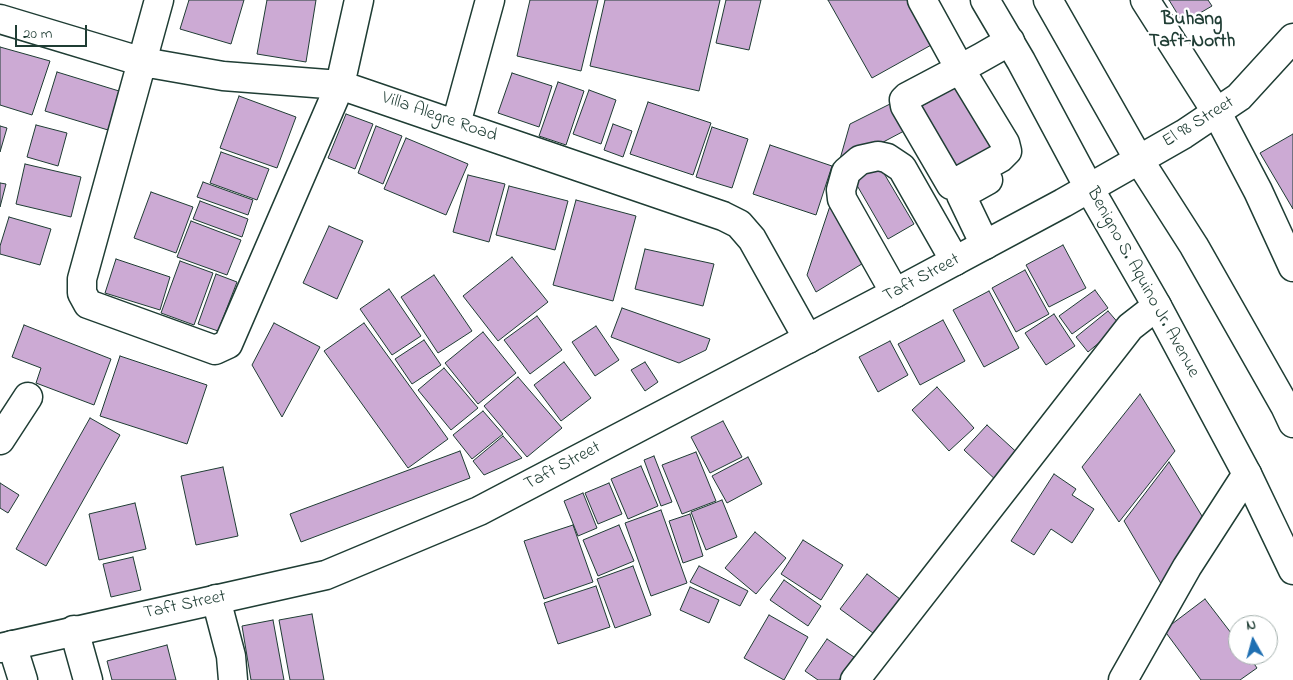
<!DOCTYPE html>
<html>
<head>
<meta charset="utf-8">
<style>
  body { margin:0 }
  #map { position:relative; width:1293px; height:680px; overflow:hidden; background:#fff; font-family:"Indie Flower",sans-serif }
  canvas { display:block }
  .north { position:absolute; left:1228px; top:615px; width:50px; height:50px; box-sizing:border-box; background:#fff; border:1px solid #a5b1ae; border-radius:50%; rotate:353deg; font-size:14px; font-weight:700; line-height:20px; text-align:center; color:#1f3d34 }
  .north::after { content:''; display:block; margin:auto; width:18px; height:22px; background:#1f6fb2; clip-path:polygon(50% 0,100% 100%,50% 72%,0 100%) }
  .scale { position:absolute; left:15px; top:25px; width:72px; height:22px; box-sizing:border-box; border:2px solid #1f3d34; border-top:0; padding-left:6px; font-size:15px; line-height:18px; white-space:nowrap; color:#1f3d34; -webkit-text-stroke:4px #fff; paint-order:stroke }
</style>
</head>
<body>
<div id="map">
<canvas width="1293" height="680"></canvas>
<div class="north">N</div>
<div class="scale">20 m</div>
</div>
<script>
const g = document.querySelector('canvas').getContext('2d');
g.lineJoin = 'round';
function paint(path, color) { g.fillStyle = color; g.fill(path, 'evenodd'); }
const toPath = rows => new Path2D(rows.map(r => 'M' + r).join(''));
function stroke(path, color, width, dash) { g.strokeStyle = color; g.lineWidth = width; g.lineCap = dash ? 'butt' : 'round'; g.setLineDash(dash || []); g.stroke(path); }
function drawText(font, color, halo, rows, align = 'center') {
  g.font = font + ' "Indie Flower",sans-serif'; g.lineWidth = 4.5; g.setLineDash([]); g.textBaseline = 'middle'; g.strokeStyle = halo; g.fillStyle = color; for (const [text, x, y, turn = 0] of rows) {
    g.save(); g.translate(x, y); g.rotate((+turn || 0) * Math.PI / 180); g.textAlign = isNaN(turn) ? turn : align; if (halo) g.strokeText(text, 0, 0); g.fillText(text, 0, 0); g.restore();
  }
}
const building = toPath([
  [189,0,244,0,231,44,180,29,189,0],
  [267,0,316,0,306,62,257,54,267,0],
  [530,0,598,0,581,71,517,56,530,0],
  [605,0,720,0,699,91,590,66,605,0],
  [726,0,761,0,749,50,716,43,726,0],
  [828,0,920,0,942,39,872,78,828,0],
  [1169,0,1208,0,1212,6,1183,23,1169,0],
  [0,47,50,61,32,115,0,105,0,47],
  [57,72,119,91,108,130,45,111,57,72],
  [512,73,552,86,539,127,498,113,512,73],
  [558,82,584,91,566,145,539,136,558,82],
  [957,86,995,153,959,174,920,107,957,86],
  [589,90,616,100,601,144,573,134,589,90],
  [239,96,296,117,277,168,220,148,239,96],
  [648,102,711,123,693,175,630,154,648,102],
  [890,104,904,131,838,166,850,124,890,104],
  [346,114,373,124,355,169,328,158,346,114],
  [613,124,632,131,623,157,604,150,613,124],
  [36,125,67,133,58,166,27,157,36,125],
  [0,126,7,128,0,152,0,126],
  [376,126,402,136,383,184,358,173,376,126],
  [712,127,748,139,732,188,696,177,712,127],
  [1293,134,1293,209,1260,153,1293,134],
  [406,138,468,164,446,215,384,189,406,138],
  [770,145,832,166,816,215,753,194,770,145],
  [221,152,269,169,257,200,210,183,221,152],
  [876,160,914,224,888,239,851,175,876,160],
  [25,164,81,177,71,217,16,204,25,164],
  [468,175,505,184,489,242,453,232,468,175],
  [203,182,253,200,248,215,197,197,203,182],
  [0,183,6,184,0,207,0,183],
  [509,186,568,201,555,250,496,235,509,186],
  [151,192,193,207,176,253,134,238,151,192],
  [576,200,636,216,613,301,553,285,576,200],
  [200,201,248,219,242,237,193,219,200,201],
  [830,206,865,262,816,292,807,275,830,206],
  [9,217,51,229,40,265,0,254,0,246,9,217],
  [191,221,241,240,227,275,177,257,191,221],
  [329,226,363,241,337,299,303,283,329,226],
  [1063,245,1086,288,1049,307,1026,265,1063,245],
  [645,249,714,264,703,306,635,289,645,249],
  [512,257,548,302,498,341,463,296,512,257],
  [116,259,170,277,160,310,105,293,116,259],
  [180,261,213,273,194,325,161,313,180,261],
  [1025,270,1049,314,1016,332,992,288,1025,270],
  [216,274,237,282,218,331,198,324,216,274],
  [434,275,472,331,438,353,401,297,434,275],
  [389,289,421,336,392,355,360,309,389,289],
  [1095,290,1108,308,1072,334,1059,316,1095,290],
  [989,291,1019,348,984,367,953,310,989,291],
  [622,308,710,339,706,350,679,363,611,337,622,308],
  [1108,311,1120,325,1088,352,1076,337,1108,311],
  [1054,314,1075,346,1046,365,1025,333,1054,314],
  [537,316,562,350,530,374,504,340,537,316],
  [943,320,965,361,920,385,898,344,943,320],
  [274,323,320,347,282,417,252,365,274,323],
  [364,323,448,439,408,468,324,351,364,323],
  [24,325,111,359,94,405,36,383,41,368,12,357,24,325],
  [596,326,619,360,595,376,572,342,596,326],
  [483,332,516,373,478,404,445,363,483,332],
  [424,340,441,365,412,384,395,359,424,340],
  [890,341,908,375,878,392,859,357,890,341],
  [120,356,207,385,187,444,100,416,120,356],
  [564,362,591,398,561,421,534,385,564,362],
  [645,362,658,382,645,391,631,370,645,362],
  [444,368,478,408,451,430,418,390,444,368],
  [518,377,562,428,527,457,484,406,518,377],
  [937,387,974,428,949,451,912,410,937,387],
  [1140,394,1175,451,1119,522,1082,467,1140,394],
  [483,411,503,434,472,459,453,435,483,411],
  [90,418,120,435,46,566,16,549,90,418],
  [723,421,742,457,710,473,691,437,723,421],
  [987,425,1023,458,999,483,964,450,987,425],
  [503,436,522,458,484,475,473,461,503,436],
  [460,451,470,478,301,542,290,514,460,451],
  [696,452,716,501,682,514,662,465,696,452],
  [654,456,672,502,661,506,644,460,654,456],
  [748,457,762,484,727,503,712,476,748,457],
  [1169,462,1205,521,1163,587,1124,521,1169,462],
  [641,466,658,506,628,519,611,479,641,466],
  [223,467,238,536,196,545,181,476,223,467],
  [1054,474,1076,489,1072,495,1094,509,1072,543,1051,529,1034,555,1011,541,1054,474],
  [0,483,19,495,8,513,0,508,0,483],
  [609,483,622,514,598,524,585,493,609,483],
  [583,493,597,528,578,536,564,501,583,493],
  [722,500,737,537,706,550,691,512,722,500],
  [135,503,146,549,99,560,89,514,135,503],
  [661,510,687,583,651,596,625,523,661,510],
  [690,514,703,556,683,563,669,521,690,514],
  [573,525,593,582,544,599,524,541,573,525],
  [619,525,634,561,598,576,583,540,619,525],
  [755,532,786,558,756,594,725,568,755,532],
  [803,540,843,565,821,600,781,574,803,540],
  [133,557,141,590,111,597,103,564,133,557],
  [633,566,651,615,615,628,597,579,633,566],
  [699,566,748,591,740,606,690,582,699,566],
  [867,574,900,599,873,633,840,609,867,574],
  [784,580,821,606,808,626,770,600,784,580],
  [596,586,610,627,558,644,544,603,596,586],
  [690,587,719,600,709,623,680,610,690,587],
  [1205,599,1238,642,1238,655,1248,655,1257,668,1240,680,1201,680,1164,630,1205,599],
  [312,614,324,680,290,680,279,620,312,614],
  [769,615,808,637,784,680,744,658,769,615],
  [273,620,284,680,251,680,242,626,273,620],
  [827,639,854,657,839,680,818,680,805,671,827,639],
  [167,645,176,680,112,680,107,661,167,645]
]);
paint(building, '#ccaad4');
stroke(building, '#1f3d34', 1);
const minor = toPath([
  [159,0,82,279,82,293,88,304,215,350,228,344,340,85,359,0],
  [922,0,960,69,1005,143,1007,151,1000,158,951,185,905,106,904,100,907,97,960,69,982,57,1010,41],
  [1145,0,1217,113,1258,191,1293,267],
  [0,19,143,62,223,76,340,85,723,216,739,224,752,239,808,339],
  [456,124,490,0],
  [985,245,961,195,988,180],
  [895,293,842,199,841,190,846,172,860,160,878,156,887,158,902,168,955,261],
  [0,440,28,397],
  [216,599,231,656,233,680],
  [74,630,88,680],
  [12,645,23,680],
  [855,680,1130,327,1157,306],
  [1123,680,1187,567,1247,474]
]);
const major = toPath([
  [0,648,326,575,479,511,895,293,1063,203,1184,134,1239,97,1293,38]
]);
const highway = toPath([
  [985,0,1021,61,1089,188,1157,306,1247,474,1293,570],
  [1048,0,1139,160,1194,246,1285,406,1293,423]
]);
stroke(minor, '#1f3d34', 31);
stroke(major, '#1f3d34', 31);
stroke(highway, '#1f3d34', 31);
stroke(minor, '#fff', 28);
stroke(major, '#fff', 28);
stroke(highway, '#fff', 28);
drawText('18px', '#1f3d34', '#fff', [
  ["Villa Alegre Road",439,118,19],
  ["El 98 Street",1199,123,-32],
  ["Taft Street",922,279,-28],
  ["Benigno S. Aquino Jr. Avenue",1142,283,61],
  ["Taft Street",563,467,-28],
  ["Taft Street",185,606,-12]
]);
drawText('bold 19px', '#1f3d34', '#fff', [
  ["Buhang",1192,21],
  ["Taft-North",1192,43]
]);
</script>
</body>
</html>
